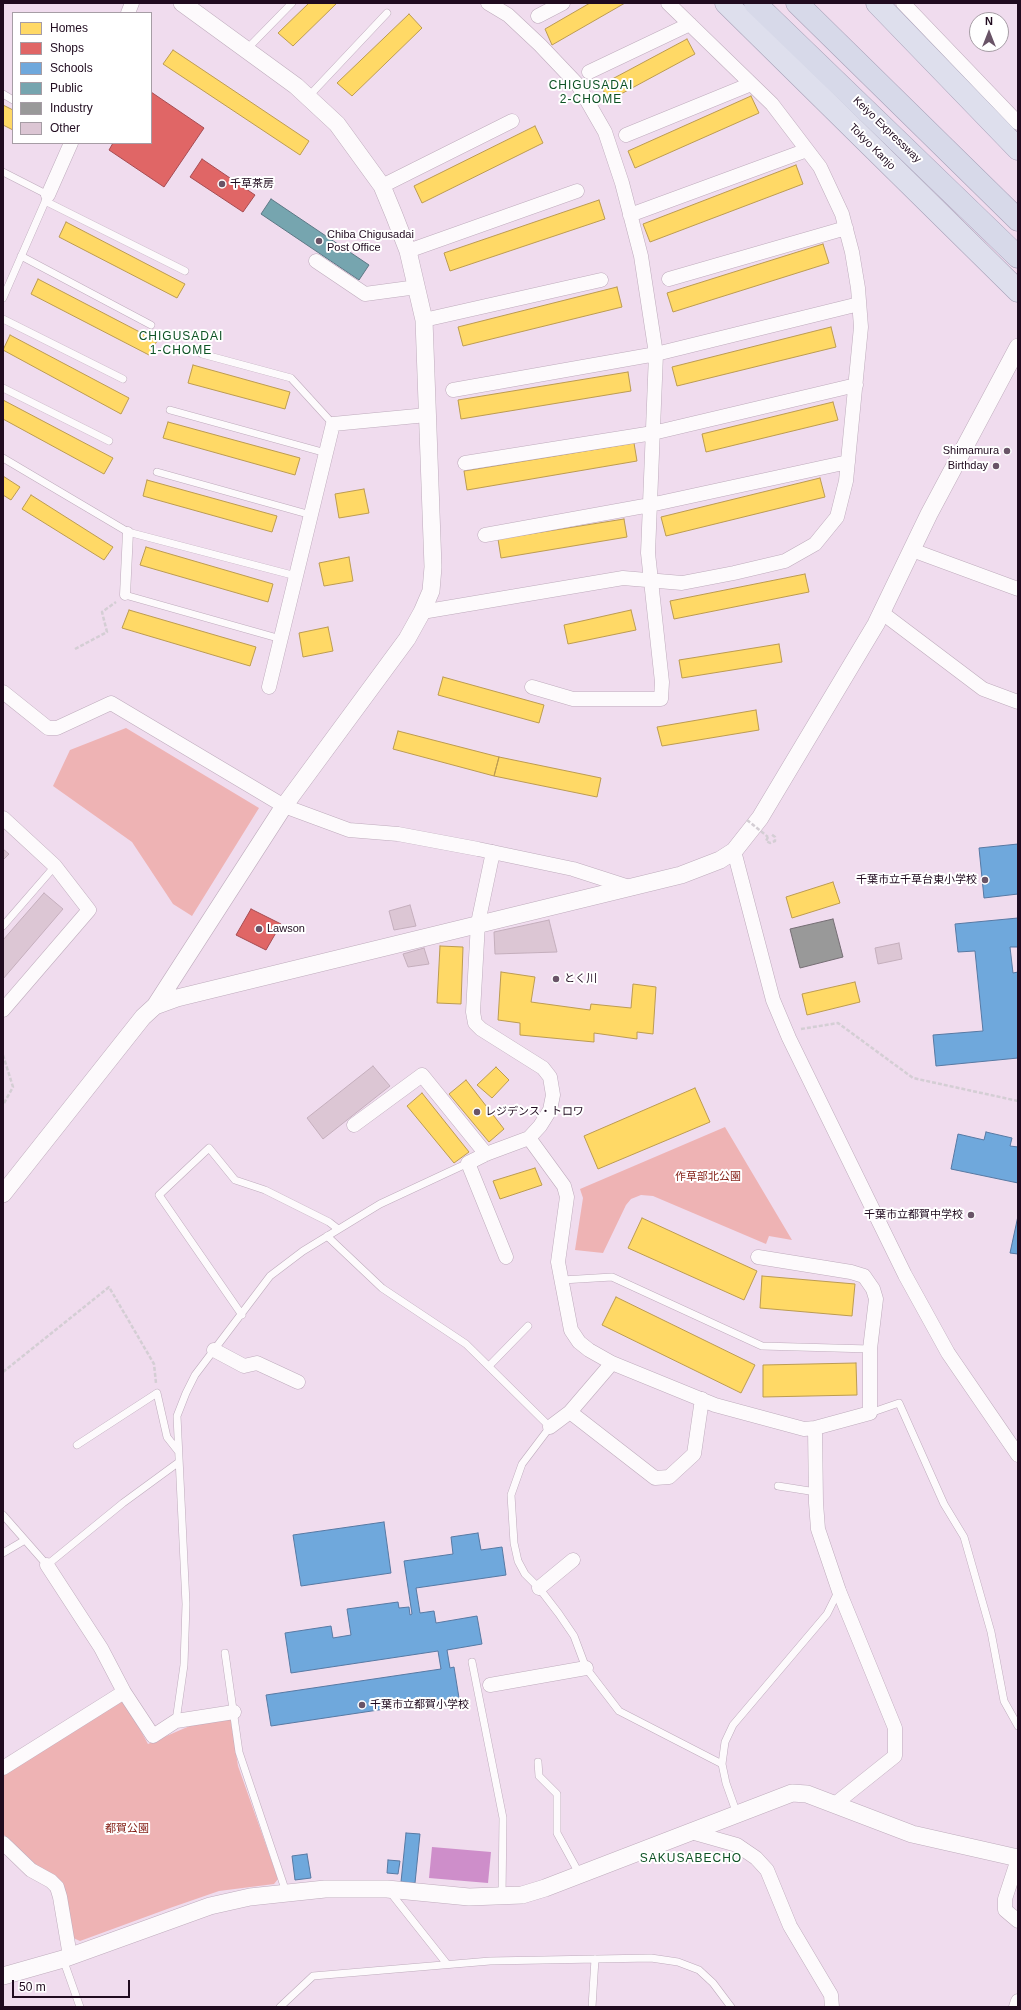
<!DOCTYPE html>
<html>
<head>
<meta charset="utf-8">
<style>
  body { margin:0 }
  #map { position:relative; width:1021px; height:2010px; overflow:hidden; background:#f0dcee; font-family:Arial,sans-serif }
  canvas { display:block }
  .frame { position:absolute; inset:0; border:4px solid #200b1f; pointer-events:none }
  .legend { position:absolute; left:12px; top:12px; width:140px; height:132px; box-sizing:border-box; background:#fff; border:1px solid #a69da5; margin:0; padding:5px 7px; list-style:none; font-size:12px; color:#200b1f }
  .legend li { display:flex; align-items:center; gap:8px; height:20px }
  .legend b { width:20px; border:1px solid #a69da5 }
  .north { position:absolute; left:969px; top:12px; width:40px; height:40px; box-sizing:border-box; background:#fff; border:1px solid #a69da5; border-radius:50%; rotate:0deg; font-size:11px; font-weight:700; line-height:16px; text-align:center; color:#200b1f }
  .north::after { content:''; display:block; margin:auto; width:14px; height:18px; background:#695467; clip-path:polygon(50% 0,100% 100%,50% 72%,0 100%) }
  .scale { position:absolute; left:12px; top:1980px; width:118px; height:18px; box-sizing:border-box; border:2px solid #200b1f; border-top:0; padding-left:5px; font-size:12px; line-height:14px; white-space:nowrap; color:#200b1f; -webkit-text-stroke:3px #fff; paint-order:stroke }
</style>
</head>
<body>
<div id="map">
<canvas width="1021" height="2010"></canvas>
<div class="frame"></div>
<ul class="legend">
<li><b style="height:11px;background:#ffd966"></b>Homes</li>
<li><b style="height:11px;background:#e06666"></b>Shops</li>
<li><b style="height:11px;background:#6fa8dc"></b>Schools</li>
<li><b style="height:11px;background:#76a5af"></b>Public</li>
<li><b style="height:11px;background:#999"></b>Industry</li>
<li><b style="height:11px;background:#dcc6d4"></b>Other</li>
</ul>
<div class="north">N</div>
<div class="scale">50 m</div>
</div>
<script>
const g = document.querySelector('canvas').getContext('2d');
g.lineJoin = 'round';
function paint(path, color) { g.fillStyle = color; g.fill(path, 'evenodd'); }
const toPath = rows => new Path2D(rows.map(r => 'M' + r).join(''));
function stroke(path, color, width, dash) { g.strokeStyle = color; g.lineWidth = width; g.lineCap = dash ? 'butt' : 'round'; g.setLineDash(dash || []); g.stroke(path); }
function drawText(font, color, halo, rows, align = 'center') {
  g.font = font + ' Arial,"Noto Sans JP",sans-serif'; g.lineWidth = 4; g.setLineDash([]); g.textBaseline = 'middle'; g.strokeStyle = halo; g.fillStyle = color; for (const [text, x, y, turn = 0] of rows) {
    g.save(); g.translate(x, y); g.rotate((+turn || 0) * Math.PI / 180); g.textAlign = isNaN(turn) ? turn : align; if (halo) g.strokeText(text, 0, 0); g.fillText(text, 0, 0); g.restore();
  }
}
paint(toPath([
  [126,728,259,808,192,916,173,904,132,842,53,786,70,750],
  [725,1127,792,1240,769,1236,766,1244,653,1196,641,1195,631,1199,626,1205,603,1253,575,1250,583,1198,580,1189],
  [123,1698,148,1744,229,1709,238,1766,278,1879,274,1884,219,1891,170,1908,80,1941,71,1937,64,1891,3,1834,3,1774]
]), '#eeb3b4');
paint(toPath([
  [432,1847,491,1852,488,1883,429,1878]
]), '#ce8eca');
const homes = toPath([
  [309,3,337,3,293,46,278,33,309,3],
  [590,3,625,3,552,45,545,29,590,3],
  [409,14,422,28,352,96,337,83,409,14],
  [687,39,695,54,608,101,601,85,687,39],
  [173,50,309,141,300,155,163,64,173,50],
  [751,96,759,113,635,168,628,151,751,96],
  [3,105,13,110,13,130,3,125,3,105],
  [535,126,543,143,422,203,414,186,535,126],
  [796,165,803,184,650,242,643,224,796,165],
  [599,200,605,219,450,271,444,253,599,200],
  [66,222,185,284,177,298,59,237,66,222],
  [823,244,829,263,673,312,667,293,823,244],
  [38,279,157,341,149,355,31,294,38,279],
  [617,287,622,307,463,346,458,327,617,287],
  [831,327,836,347,677,386,672,367,831,327],
  [10,335,129,398,121,414,3,350,10,335],
  [193,365,290,392,285,409,188,383,193,365],
  [628,372,631,391,461,419,458,400,628,372],
  [3,400,113,458,104,474,3,419,3,400],
  [833,402,838,420,706,452,702,434,833,402],
  [168,422,300,458,295,475,163,438,168,422],
  [634,443,637,461,467,490,464,471,634,443],
  [3,476,20,487,11,500,3,495,3,476],
  [820,478,825,497,666,536,661,517,820,478],
  [147,480,277,516,272,532,143,496,147,480],
  [364,489,369,513,339,518,335,494,364,489],
  [31,495,113,547,104,560,22,509,31,495],
  [624,519,627,537,501,558,498,539,624,519],
  [146,547,273,584,268,602,140,565,146,547],
  [349,557,353,581,324,586,319,563,349,557],
  [805,574,809,592,674,619,670,601,805,574],
  [129,610,256,647,250,666,122,628,129,610],
  [631,610,636,630,568,644,564,625,631,610],
  [328,627,333,651,303,657,299,633,328,627],
  [779,644,782,662,682,678,679,660,779,644],
  [443,677,544,705,539,723,438,695,443,677],
  [756,710,759,730,662,746,657,727,756,710],
  [398,731,499,757,494,776,393,749,398,731],
  [499,757,601,778,597,797,494,776,499,757],
  [833,882,840,903,792,918,786,897,833,882],
  [440,946,463,947,461,1004,437,1003,440,946],
  [501,972,535,977,531,1002,590,1010,591,1004,631,1008,633,984,656,987,653,1034,637,1032,637,1039,594,1033,594,1042,520,1035,520,1023,498,1020,501,972],
  [855,982,860,1002,807,1015,802,994,855,982],
  [496,1067,509,1080,492,1098,477,1085,496,1067],
  [466,1080,504,1129,489,1142,449,1094,466,1080],
  [695,1088,710,1122,598,1169,584,1136,695,1088],
  [422,1093,469,1152,454,1163,407,1106,422,1093],
  [535,1168,542,1185,500,1199,493,1181,535,1168],
  [642,1218,757,1271,744,1300,628,1248,642,1218],
  [762,1276,855,1284,852,1316,760,1308,762,1276],
  [616,1297,755,1365,741,1393,602,1325,616,1297],
  [856,1363,857,1395,763,1397,763,1365,856,1363]
]);
paint(homes, '#ffd966');
stroke(homes, '#bc9b51', 1);
const shops = toPath([
  [151,92,204,128,164,187,109,150,113,143,151,143,151,92],
  [202,159,255,195,243,212,190,177,202,159],
  [251,909,281,924,266,950,236,935,251,909]
]);
paint(shops, '#e06666');
stroke(shops, '#a64b51', 1);
const schools = toPath([
  [1018,844,1018,894,984,898,979,848,1018,844],
  [1018,918,1018,947,1010,947,1013,973,1018,972,1018,1058,936,1066,933,1035,983,1031,975,951,958,952,955,924,1018,918],
  [986,1132,1012,1138,1010,1146,1018,1147,1018,1183,951,1169,958,1134,984,1140,986,1132],
  [1018,1216,1018,1254,1010,1253,1018,1216],
  [384,1522,391,1573,301,1586,293,1535,384,1522],
  [478,1533,481,1550,502,1547,506,1575,416,1588,420,1613,434,1611,436,1623,477,1616,482,1644,447,1650,450,1668,454,1667,459,1698,271,1726,266,1695,441,1669,438,1651,291,1673,285,1633,331,1626,333,1638,351,1635,347,1609,398,1602,399,1608,409,1607,410,1615,412,1614,404,1561,453,1554,451,1537,478,1533],
  [406,1833,420,1834,415,1883,401,1882,406,1833],
  [307,1854,311,1878,295,1880,292,1856,307,1854],
  [388,1860,400,1861,398,1874,387,1873,388,1860]
]);
paint(schools, '#6fa8dc');
stroke(schools, '#5779a3', 1);
const public = toPath([
  [271,199,369,265,359,280,261,214,271,199]
]);
paint(public, '#76a5af');
stroke(public, '#5c7784', 1);
const industry = toPath([
  [833,919,843,957,800,968,790,929,833,919]
]);
paint(industry, '#999');
stroke(industry, '#756e74', 1);
const building = toPath([
  [3,849,9,854,3,860,3,849],
  [44,893,63,909,3,979,3,940,44,893],
  [410,905,416,926,394,930,389,911,410,905],
  [549,920,557,952,495,954,494,932,549,920],
  [899,943,902,959,878,964,875,948,899,943],
  [424,948,429,964,408,967,403,954,424,948],
  [373,1066,390,1086,323,1139,307,1118,373,1066]
]);
paint(building, '#dcc6d4');
stroke(building, '#c4aebc', 1);
const service = toPath([
  [246,50,292,3],
  [3,94,13,100],
  [308,97,387,13],
  [3,172,48,195,3,298],
  [45,201,185,271],
  [21,256,151,325],
  [3,319,123,379],
  [202,354,291,378,333,424],
  [3,388,109,441],
  [170,410,326,453],
  [3,458,128,532,296,576],
  [157,472,311,515],
  [125,595,281,639],
  [3,926,55,866],
  [327,1236,382,1288,466,1344,550,1427,522,1464,511,1495,514,1543,518,1561,525,1574,539,1588,559,1614,574,1636,586,1668,619,1711,722,1764],
  [562,1280,612,1277,762,1346,870,1349],
  [242,1315,159,1195,209,1148,235,1180,265,1190,329,1222,338,1229],
  [489,1366,528,1326],
  [870,1413,899,1403,944,1504,964,1537,991,1632,1004,1701,1018,1726],
  [77,1445,157,1393,167,1437,178,1451],
  [778,1486,816,1492],
  [3,1515,47,1565,123,1503,179,1462],
  [3,1553,25,1540],
  [225,1653,239,1752,286,1892],
  [472,1662,503,1818,502,1896],
  [176,1721,184,1665,186,1604,177,1416,186,1393,195,1375,270,1276,303,1251,380,1204,468,1163],
  [538,1762,539,1776,557,1794,557,1833,580,1875],
  [737,1814,726,1783,722,1764,725,1742,733,1725,827,1614,838,1592],
  [390,1892,447,1964],
  [63,1959,80,2007],
  [280,2007,313,1976,490,1961,651,1958,678,1962,699,1970,713,1983,731,2007],
  [592,2007,595,1959]
]);
const pedestrian = toPath([
  [125,595,128,532]
]);
const minor = toPath([
  [488,3,508,15,540,45,578,85,605,132,622,183,641,256,656,354,648,553,662,682,661,699,573,699,532,687],
  [903,3,1018,123],
  [128,13,132,3],
  [538,16,563,3],
  [589,72,690,24],
  [626,135,751,84],
  [382,186,512,121],
  [48,195,71,143],
  [630,215,807,150],
  [408,251,577,191],
  [316,261,365,294,417,287],
  [669,279,846,228],
  [424,320,601,280],
  [453,390,656,354,859,304],
  [465,463,653,433,856,385],
  [485,535,650,505,848,462],
  [912,550,1018,589],
  [422,612,623,578,682,583,734,573,785,561,815,544,837,517,846,481,861,327,858,288,852,252,842,214,820,167,772,104,668,3],
  [881,612,983,689,1018,702],
  [269,687,333,424,427,415],
  [3,692,48,728,57,728,111,703,284,806,349,830,398,834,478,849,573,869,632,888],
  [3,818,55,866,89,910,3,1010],
  [734,851,773,1000,789,1038,905,1275,948,1353,1018,1455],
  [493,852,478,923,473,1012,475,1023,481,1029,543,1068,550,1077,553,1095,550,1110,540,1126,529,1138,486,1154,468,1163,506,1257],
  [354,1125,422,1075,486,1154],
  [529,1138,564,1186,567,1197,558,1262,571,1330,579,1342,589,1350,612,1363,715,1405,804,1429,815,1428,870,1413,870,1349,876,1299,873,1289,864,1276,851,1272,758,1257],
  [214,1350,244,1366,257,1363,298,1382],
  [570,1412,655,1478,669,1477,694,1454,702,1399],
  [550,1427,570,1412,612,1363],
  [815,1428,816,1503,818,1529,839,1591,895,1728,895,1756,835,1804],
  [47,1565,101,1648,124,1692,153,1736,176,1721,234,1712],
  [539,1588,573,1560],
  [490,1685,586,1668],
  [3,1768,124,1692],
  [691,1832,737,1845,756,1858,767,1870,790,1926,831,1995,832,2007],
  [3,1843,31,1870,51,1881,57,1887,60,1897,70,1956],
  [1018,1859,1005,1899,1005,1910,1018,1921],
  [1016,2007,1018,2001]
]);
const tertiary = toPath([
  [155,1006,177,998,681,875,720,860,734,851,760,818,876,624,929,514,1018,347],
  [3,1194,143,1017,155,1006,284,806,407,639,422,612,431,591,433,567,424,320,408,251,394,215,382,186,337,124,296,86,182,3],
  [3,1976,63,1959,210,1906,250,1897,325,1889,387,1889,469,1897,522,1895,545,1888,792,1793,807,1794,912,1834,1018,1858]
]);
const trunk = toPath([
  [726,3,1018,291],
  [877,3,1018,149]
]);
const motorway = toPath([
  [755,3,1018,257],
  [797,3,1018,220]
]);
stroke(service, '#beabbc', 8);
stroke(pedestrian, '#beabbc', 11);
stroke(minor, '#beabbc', 15);
stroke(tertiary, '#beabbc', 18);
stroke(trunk, '#a6a0b7', 23);
stroke(motorway, '#a6a0b7', 23);
stroke(toPath([
  [75,649,107,632,102,612,116,602],
  [768,837,766,841,770,843,775,841,775,837,771,834],
  [801,1029,838,1023,913,1078,1018,1101],
  [3,1055,13,1087,3,1105],
  [3,1372,109,1287,154,1364,156,1383]
]), '#d4ced4', 2.5, [4, 2]);
stroke(service, '#fdfafc', 7);
stroke(pedestrian, '#fdfafc', 10);
stroke(minor, '#fdfafc', 14);
stroke(tertiary, '#fdfafc', 17);
stroke(trunk, '#dedfed', 22);
stroke(motorway, '#d7d9e9', 22);
stroke(toPath([
  [747,820,768,837]
]), '#d4ced4', 2.5, [4, 2]);
for (const [x, y, r, color] of [
  [222,184,4,"#695467"],
  [319,241,4,"#695467"],
  [1007,451,4,"#695467"],
  [996,466,4,"#695467"],
  [985,880,4,"#695467"],
  [259,929,4,"#695467"],
  [556,979,4,"#695467"],
  [477,1112,4,"#695467"],
  [971,1215,4,"#695467"],
  [362,1705,4,"#695467"]
]) { const dot = new Path2D(); dot.arc(x, y, r, 0, 2 * Math.PI); g.fillStyle = color; g.fill(dot); stroke(dot, '#fff', 1.5); }
drawText('11px', '#200b1f', '#fff', [
  ["Keiyo Expressway",887,130,44],
  ["Tokyo Kanjo",872,147,45]
]);
drawText('11px', '#200b1f', '#fff', [
  ["千草茶房",230,184],
  ["Chiba Chigusadai",327,235],
  ["Post Office",327,248],
  ["Shimamura",999,451,"right"],
  ["Birthday",988,466,"right"],
  ["千葉市立千草台東小学校",977,880,"right"],
  ["Lawson",267,929],
  ["とく川",564,979],
  ["レジデンス・トロワ",485,1112],
  ["千葉市立都賀中学校",963,1215,"right"],
  ["千葉市立都賀小学校",370,1705]
], 'left');
drawText('11px', '#831e15', '#fff', [
  ["作草部北公園",708,1177],
  ["都賀公園",127,1829]
]);
g.letterSpacing = '1px';
drawText('12px', '#0d5224', '#fff', [
  ["CHIGUSADAI",591,86],
  ["2-CHOME",591,100],
  ["CHIGUSADAI",181,337],
  ["1-CHOME",181,351],
  ["SAKUSABECHO",691,1859]
]);
g.letterSpacing = '0px';
</script>
</body>
</html>
